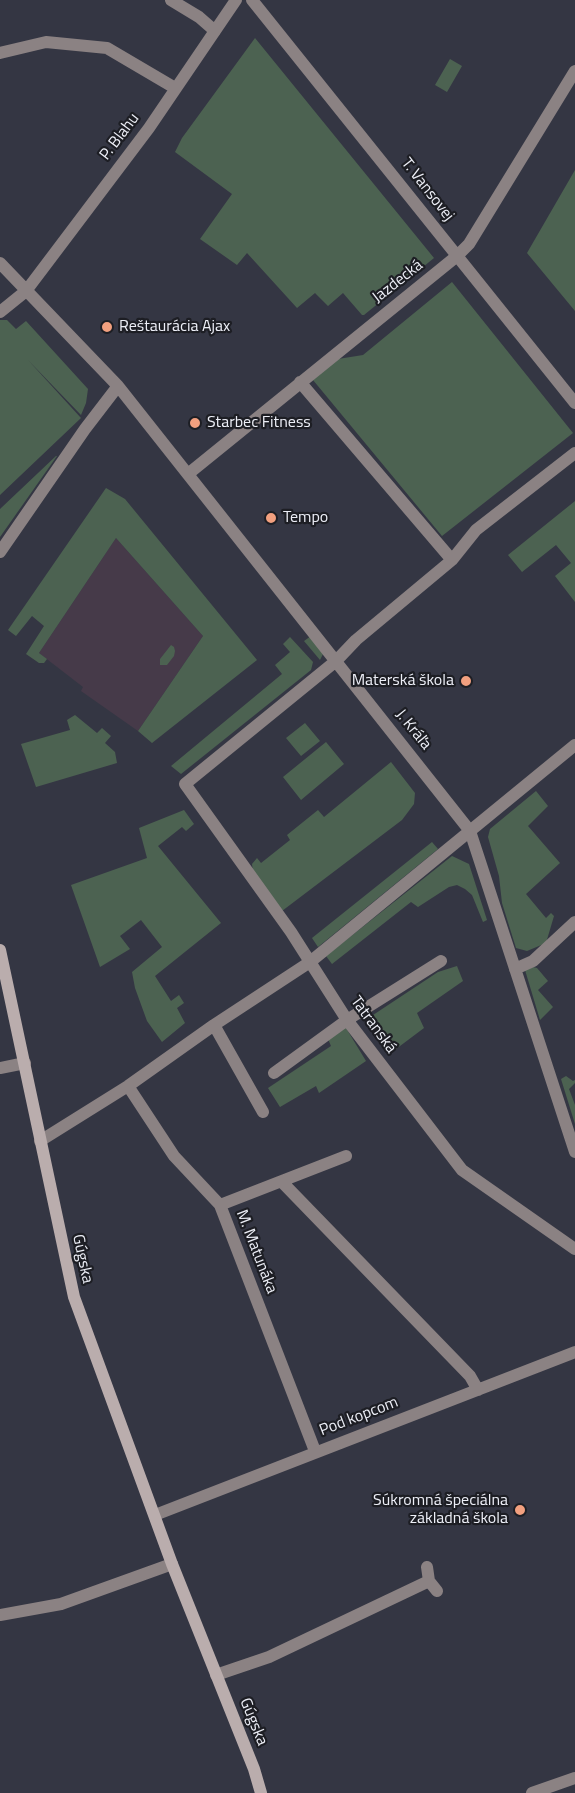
<!DOCTYPE html>
<html>
<head>
<meta charset="utf-8">
<style>
  body { margin:0 }
  canvas { display:block; background:#343643 }
</style>
</head>
<body>
<canvas width="575" height="1793"></canvas>
<script>
const g = document.querySelector('canvas').getContext('2d');
g.lineJoin = 'round';
function paint(path, color) { g.fillStyle = color; g.fill(path, 'evenodd'); }
const toPath = rows => new Path2D(rows.map(r => 'M' + r).join(''));
function stroke(path, color, width, dash) { g.strokeStyle = color; g.lineWidth = width; g.lineCap = dash ? 'butt' : 'round'; g.setLineDash(dash || []); g.stroke(path); }
function drawText(font, color, halo, rows, align = 'center') {
  g.font = font + ' "Titillium Web",sans-serif'; g.lineWidth = 4.5; g.setLineDash([]); g.textBaseline = 'middle'; g.strokeStyle = halo; g.fillStyle = color; for (const [text, x, y, turn = 0] of rows) {
    g.save(); g.translate(x, y); g.rotate((+turn || 0) * Math.PI / 180); g.textAlign = isNaN(turn) ? turn : align; if (halo) g.strokeText(text, 0, 0); g.fillText(text, 0, 0); g.restore();
  }
}
paint(toPath([
  [116,538,203,636,138,731,81,691,83,687,39,653]
]), '#463a49');
paint(toPath([
  [255,38,434,258,364,315,362,315,343,293,328,306,315,293,297,308,247,253,237,265,200,239,232,194,175,152,182,138],
  [450,59,462,66,447,92,435,85],
  [575,170,575,311,527,253],
  [452,282,573,433,442,536,313,380,338,359,363,355],
  [0,320,7,320,16,329,26,321,88,389,86,403,81,415,28,360,81,418,0,495],
  [56,456,57,456,0,537,0,509],
  [106,488,125,499,257,660,152,743,138,731,203,636,116,538,39,653,47,659,44,663,39,663,26,654,44,626,32,616,16,636,8,630],
  [575,501,575,602,555,576,571,563,556,545,522,572,508,555],
  [311,636,324,652,320,660,304,641],
  [290,637,313,662,311,670,181,774,171,766,282,674,275,665,290,652,283,644],
  [171,645,174,647,175,651,174,656,167,665,160,665,160,659],
  [75,715,97,733,102,728,111,736,105,743,115,752,117,763,36,787,21,744,70,730,67,720],
  [305,723,320,741,301,756,286,738],
  [326,742,344,764,301,800,283,777],
  [391,762,415,793,414,804,402,820,282,911,253,872,252,864,257,858,261,863,290,840,287,835,318,810,324,817],
  [536,791,548,806,528,826,560,863,526,894,546,918,551,913,554,916,546,943,527,951,516,948,502,903,499,876,488,837,490,829],
  [184,810,194,824,186,831,182,827,158,846,221,923,155,976,171,1001,179,995,184,1003,177,1008,185,1023,162,1042,147,1021,135,988,132,972,162,947,141,920,120,936,130,949,100,967,71,885,147,858,139,828],
  [432,842,438,849,318,947,312,938],
  [452,856,469,864,487,920,483,922,472,895,465,889,457,885,449,887,418,907,411,902,332,964,326,956],
  [457,966,463,981,417,1013,424,1028,388,1055,367,1019,438,972],
  [533,967,537,968,548,981,538,990,553,1007,540,1020,525,970],
  [346,1028,366,1061,319,1093,316,1086,280,1107,268,1088,331,1046,328,1039,341,1029],
  [566,1076,573,1081,575,1080,575,1083,569,1089,575,1105,575,1124,561,1079]
]), '#4c6251');
stroke(toPath([
  [171,0,199,17,215,31],
  [252,0,575,403],
  [0,53,46,42,107,48,175,88],
  [0,263,118,386,470,831,575,1152],
  [0,312,26,291,149,128,236,0],
  [300,382,452,560],
  [575,453,476,530,452,560,356,640,336,661,185,784,291,932,347,1020,462,1170,575,1249],
  [188,474,457,256,469,244,575,71],
  [0,552,85,429,118,386],
  [515,969,533,961,575,922],
  [214,1025,263,1112],
  [0,1068,25,1063],
  [274,1073,347,1020,441,961],
  [128,1086,174,1156,220,1205,315,1451],
  [40,1141,128,1086,214,1025,310,962,575,745],
  [282,1182,470,1376,478,1390],
  [220,1205,346,1156],
  [155,1515,575,1352],
  [427,1567,429,1581,437,1591],
  [0,1615,61,1604,172,1564],
  [216,1675,269,1657,429,1581],
  [532,1793,575,1778]
]), '#8b8283', 12);
stroke(toPath([
  [0,950,74,1297,172,1564,254,1769,261,1793]
]), '#baadad', 12);
for (const [x, y, r, color] of [
  [107,327,6,"#f2a07f"],
  [195,423,6,"#f2a07f"],
  [271,518,6,"#f2a07f"],
  [466,681,6,"#f2a07f"],
  [520,1510,6,"#f2a07f"]
]) { const dot = new Path2D(); dot.arc(x, y, r, 0, 2 * Math.PI); g.fillStyle = color; g.fill(dot); stroke(dot, '#1d1e24', 2); }
drawText('16px', '#edeff7', '#1d1e24', [
  ["P. Blahu",120,137,-53],
  ["T. Vansovej",427,190,52],
  ["Jazdecká",398,282,-38],
  ["J. Kráľa",413,730,51],
  ["Tatranská",373,1025,54],
  ["M. Matunáka",256,1252,69],
  ["Gúgska",82,1259,78],
  ["Pod kopcom",359,1417,-21],
  ["Gúgska",253,1722,68]
]);
drawText('16px', '#edeff7', '#1d1e24', [
  ["Reštaurácia Ajax",119,327],
  ["Starbec Fitness",207,423],
  ["Tempo",283,518],
  ["Materská škola",454,681,"right"],
  ["Súkromná špeciálna",508,1501,"right"],
  ["základná škola",508,1519,"right"]
], 'left');
</script>
</body>
</html>
